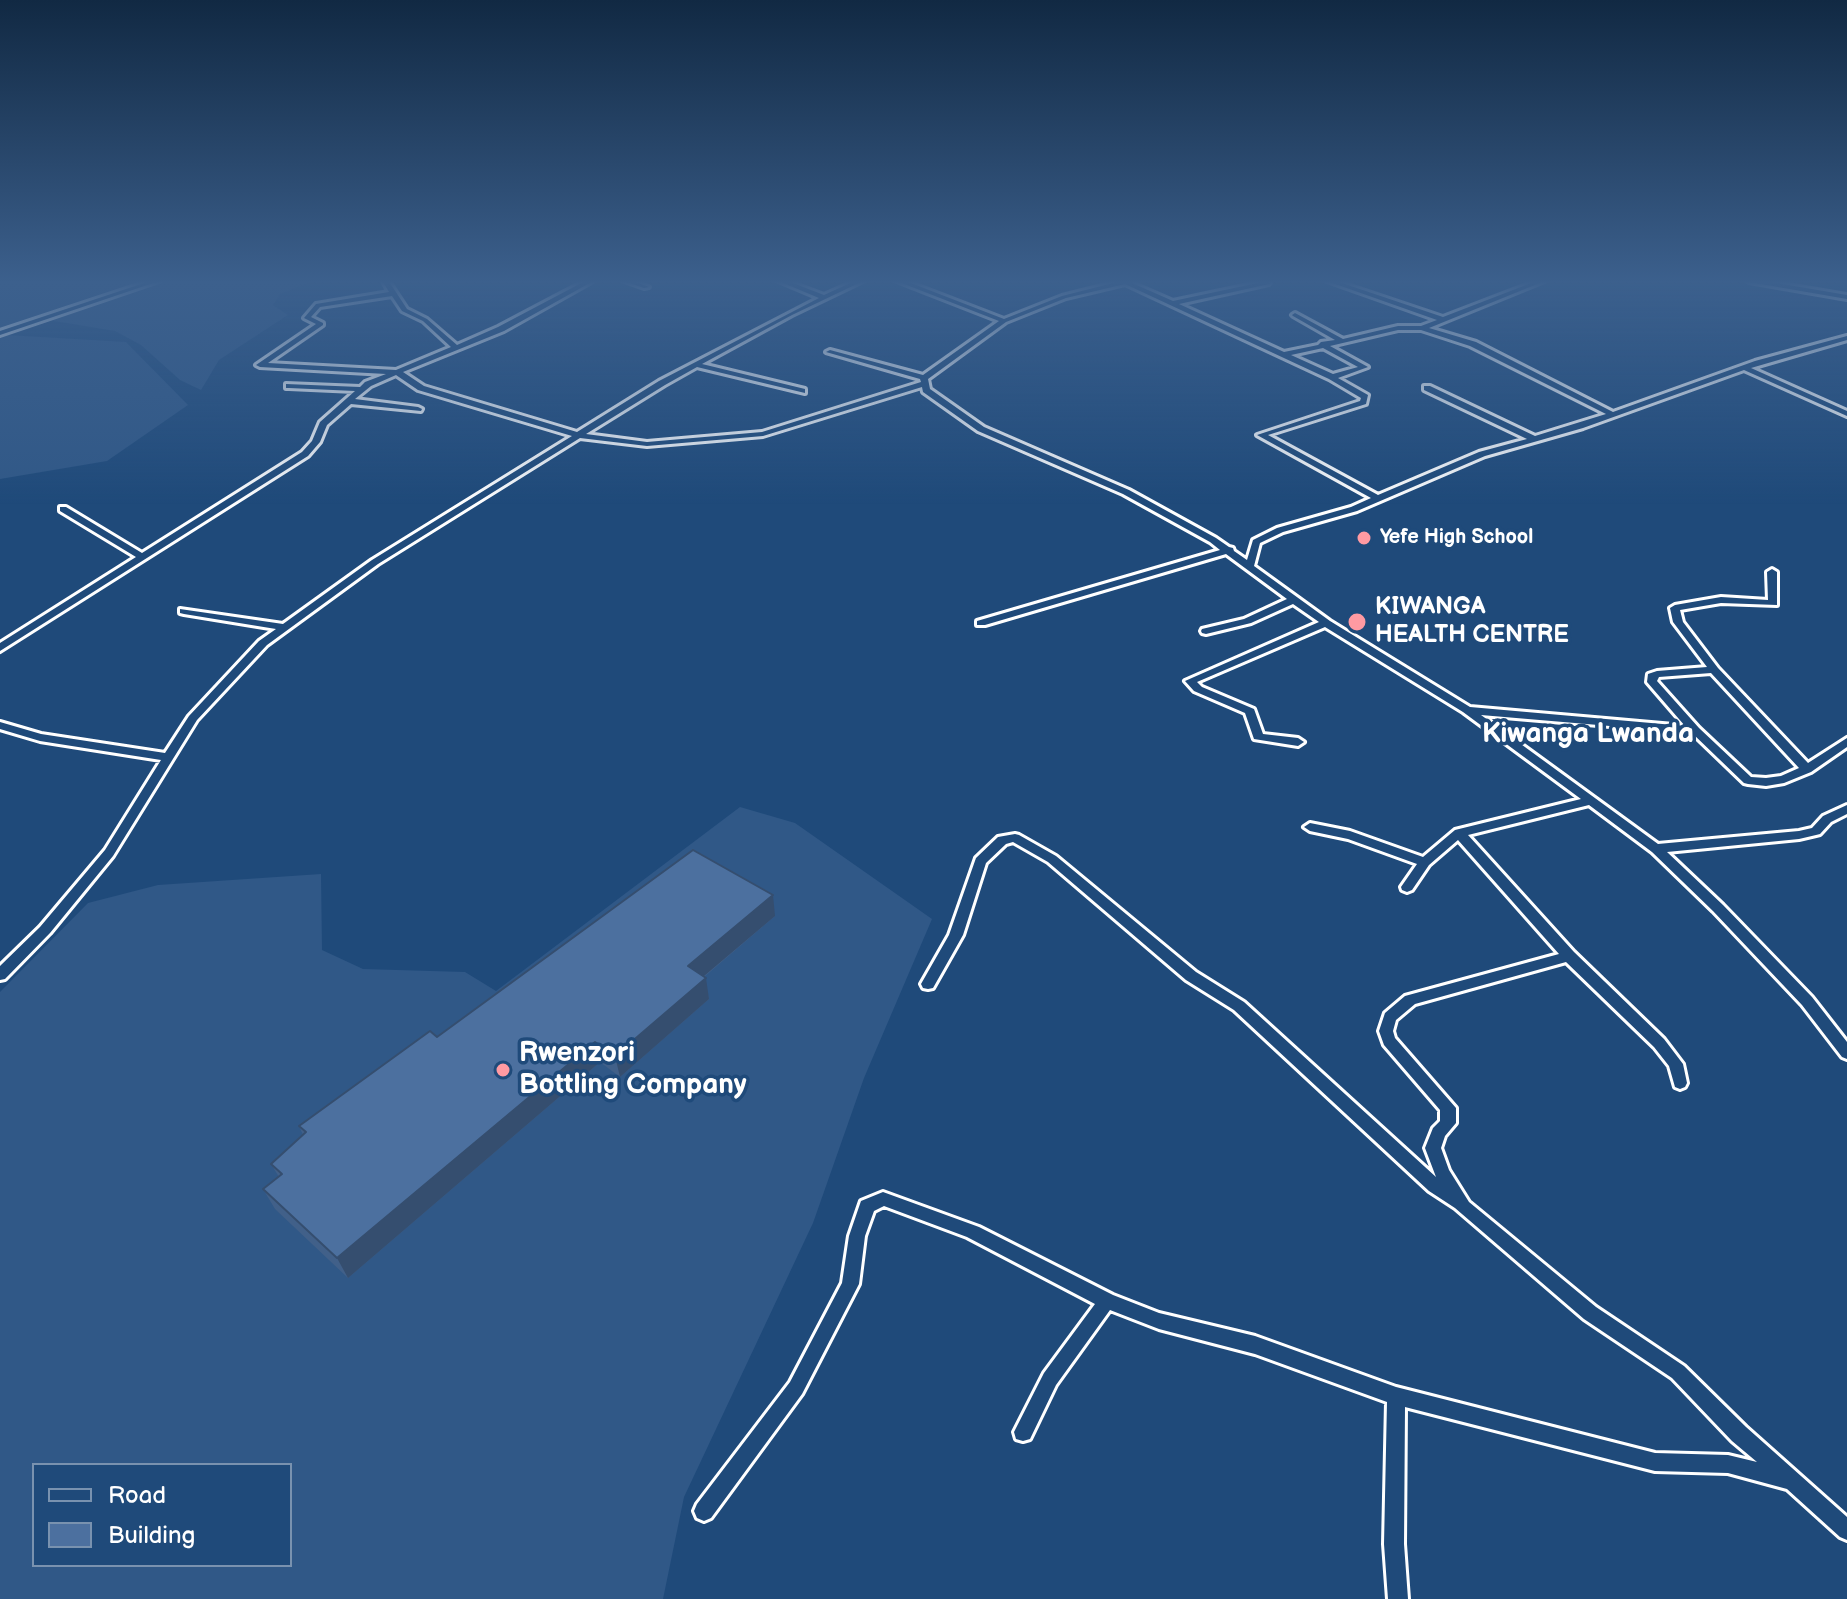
<!DOCTYPE html>
<html>
<head>
<meta charset="utf-8">
<style>
  body { margin:0 }
  #map { position:relative; width:1847px; height:1599px; overflow:hidden; background:#1f4a7a; font-family:"Balsamiq Sans",sans-serif }
  canvas { display:block }
  .legend { position:absolute; left:32px; top:1463px; width:260px; height:104px; box-sizing:border-box; background:#1f4a7a; border:2px solid #7992af; margin:0; padding:10px 14px; list-style:none; font-size:24px; color:#fff }
  .legend li { display:flex; align-items:center; gap:16px; height:40px }
  .legend b { width:40px; border:2px solid #7992af }
</style>
</head>
<body>
<div id="map">
<canvas width="1847" height="1599"></canvas>
<ul class="legend">
<li><b style="height:10px;background:#1f4a7a"></b>Road</li>
<li><b style="height:22px;background:#4c709f"></b>Building</li>
</ul>
</div>
<script>
const g = document.querySelector('canvas').getContext('2d');
g.lineJoin = 'round';
function paint(path, color) { g.fillStyle = color; g.fill(path, 'evenodd'); }
const toPath = rows => new Path2D(rows.map(r => 'M' + r).join(''));
function stroke(path, color, width, dash) { g.strokeStyle = color; g.lineWidth = width; g.lineCap = dash ? 'butt' : 'round'; g.setLineDash(dash || []); g.stroke(path); }
function drawText(font, color, halo, rows, align = 'center') {
  g.font = font + ' "Balsamiq Sans",sans-serif'; g.lineWidth = 7; g.setLineDash([]); g.textBaseline = 'middle'; g.strokeStyle = halo; g.fillStyle = color; for (const [text, x, y, turn = 0] of rows) {
    g.save(); g.translate(x, y); g.rotate((+turn || 0) * Math.PI / 180); g.textAlign = isNaN(turn) ? turn : align; if (halo) g.strokeText(text, 0, 0); g.fillText(text, 0, 0); g.restore();
  }
}
paint(toPath([
  [0,280,316,280,280,294,273,305,288,315,219,360,201,390,180,380,141,345,115,331,54,321,47,314,0,329],
  [7,335,126,342,188,405,107,461,0,479,0,337],
  [740,807,795,823,932,919,864,1078,813,1223,684,1497,663,1599,0,1599,0,992,88,903,158,885,321,874,322,950,363,969,465,972,496,991],
  [34,1465,290,1465,290,1565,34,1565]
]), '#305887');
const street = toPath([
  [153,280,162,280,0,335,0,331,153,280],
  [382,280,388,280,407,309,427,319,457,345,498,327,587,280,595,280,504,331,403,372,424,386,577,432,659,381,819,298,776,280,785,280,824,295,857,280,865,280,792,315,702,364,805,389,805,393,697,367,665,385,586,434,647,442,762,432,921,382,920,379,826,352,830,350,923,375,999,321,894,280,903,280,1004,319,1062,296,1125,280,1132,280,1132,283,1173,301,1267,281,1270,283,1269,284,1179,304,1284,352,1318,345,1321,342,1335,340,1293,316,1292,315,1295,313,1343,339,1398,326,1421,326,1437,320,1324,280,1333,280,1443,317,1539,280,1547,280,1429,328,1476,342,1613,412,1755,361,1847,336,1847,340,1751,368,1847,411,1847,416,1744,370,1583,428,1485,456,1357,511,1283,532,1260,543,1254,566,1330,621,1470,707,1685,726,1647,682,1648,674,1657,671,1707,667,1673,622,1670,608,1675,605,1721,597,1768,600,1767,572,1772,569,1777,572,1777,605,1721,603,1680,610,1683,622,1718,668,1808,763,1847,738,1847,747,1811,772,1784,783,1766,786,1748,784,1744,783,1692,733,1481,715,1658,844,1799,831,1812,828,1823,816,1847,805,1847,814,1831,822,1820,834,1816,835,1799,839,1667,852,1723,905,1812,997,1847,1042,1847,1059,1842,1057,1802,1005,1713,911,1652,852,1589,805,1468,835,1574,952,1664,1039,1683,1064,1687,1083,1685,1087,1680,1089,1675,1087,1669,1066,1654,1047,1566,962,1415,1004,1396,1020,1393,1031,1395,1038,1456,1108,1456,1123,1445,1136,1441,1148,1449,1170,1469,1202,1596,1307,1684,1366,1746,1427,1847,1517,1847,1540,1840,1537,1787,1489,1728,1473,1655,1471,1405,1407,1404,1544,1408,1599,1388,1599,1384,1544,1387,1402,1255,1354,1159,1329,1110,1310,1056,1385,1030,1439,1023,1441,1016,1439,1014,1432,1044,1373,1095,1304,967,1237,884,1206,874,1211,865,1236,859,1284,802,1394,711,1518,704,1521,697,1518,694,1511,697,1504,790,1382,842,1283,849,1236,861,1201,883,1192,979,1227,1113,1295,1159,1313,1255,1336,1396,1387,1655,1453,1728,1455,1757,1462,1732,1441,1672,1378,1584,1319,1455,1208,1429,1191,1234,1010,1186,980,1048,862,1013,842,1006,844,986,863,963,935,933,988,928,989,923,988,921,984,949,935,976,858,998,837,1015,834,1019,835,1056,856,1196,972,1244,1002,1436,1177,1425,1148,1433,1128,1440,1121,1440,1110,1384,1045,1379,1031,1385,1013,1405,996,1559,954,1458,840,1429,865,1412,890,1407,892,1402,890,1401,887,1417,864,1348,839,1310,831,1304,827,1310,823,1350,831,1423,857,1455,830,1581,799,1463,712,1325,627,1197,682,1202,687,1254,709,1263,734,1298,738,1304,742,1298,746,1254,739,1245,713,1194,691,1185,681,1319,622,1293,604,1251,623,1206,634,1202,633,1201,631,1202,629,1244,619,1287,599,1226,554,985,625,977,625,977,621,1220,550,1210,542,1123,494,978,431,923,392,922,387,763,436,647,446,580,438,378,564,267,645,197,720,113,856,50,933,5,979,0,980,0,966,40,927,105,850,161,760,40,741,0,729,0,722,41,734,165,753,189,716,259,641,276,629,184,614,180,613,180,609,283,624,372,560,572,436,418,390,396,375,371,386,355,399,418,407,422,409,421,411,351,404,327,425,320,442,308,456,0,651,0,643,136,557,60,511,60,507,66,507,142,553,302,452,312,441,320,422,355,391,289,388,286,388,286,384,360,387,365,382,386,374,260,367,256,365,316,324,304,318,316,304,389,292,382,280],
  [1125,284,1329,379,1361,398,1360,401,1257,435,1371,498,1351,507,1277,528,1253,540,1247,560,1234,551,1233,548,1229,547,1216,538,1129,490,984,427,930,389,928,379,1006,322,1066,298,1125,284],
  [392,296,402,311,423,321,451,347,396,370,268,363,323,325,323,323,311,317,320,307,392,296],
  [1398,330,1421,330,1470,346,1606,414,1535,436,1430,386,1424,386,1424,390,1527,439,1479,452,1378,495,1268,435,1366,404,1368,395,1338,378,1368,367,1330,346,1398,330],
  [1323,348,1358,367,1333,374,1291,355,1323,348],
  [1711,673,1799,768,1781,776,1766,778,1751,777,1699,728,1657,681,1659,677,1711,673],
  [621,280,630,280,649,287,644,288,621,280],
  [1746,280,1759,280,1847,295,1847,299,1749,282,1746,280]
]);
stroke(street, '#fff', 6);
paint(street, '#1f4a7a');
paint(toPath([
  [775,916,704,977,709,999,620,1077,600,1062,348,1278,275,1209,263,1189,279,1177,271,1164,303,1135,299,1126,437,1037]
]), '#416089');
paint(toPath([
  [773,895,775,916,691,987,688,966],
  [706,978,709,999,620,1077,615,1056],
  [595,1042,600,1062,348,1278,337,1258]
]), '#354e6f');
const building = toPath([
  [693,850,773,895,688,966,706,978,615,1056,595,1042,337,1258,263,1189,282,1174,271,1164,306,1132,299,1126,430,1031,437,1037,693,850]
]);
paint(building, '#4c709f');
stroke(building, '#354e6f', 2);
const sky = g.createLinearGradient(0, 0, 0, 504);
sky.addColorStop(0, '#112943');
sky.addColorStop(0.56, '#3c608d');
sky.addColorStop(1, '#3c608d00');
g.fillStyle = sky;
g.fillRect(0, 0, 1847, 504);
for (const [x, y, r, color] of [
  [1364,538,8,"#ff9aa2"],
  [1357,622,10,"#ff9aa2"],
  [503,1070,8,"#ff9aa2"]
]) { const dot = new Path2D(); dot.arc(x, y, r, 0, 2 * Math.PI); g.fillStyle = color; g.fill(dot); stroke(dot, '#1f4a7a', 3); }
drawText('bold 20px', '#fff', '#1f4a7a', [
  ["Yefe High School",1380,538]
], 'left');
drawText('bold 24px', '#fff', '#1f4a7a', [
  ["KIWANGA",1375,608],
  ["HEALTH CENTRE",1375,636]
], 'left');
drawText('bold 28px', '#fff', '#1f4a7a', [
  ["Kiwanga Lwanda",1588,735]
]);
drawText('bold 28px', '#fff', '#1f4a7a', [
  ["Rwenzori",519,1054],
  ["Bottling Company",519,1086]
], 'left');
</script>
</body>
</html>
